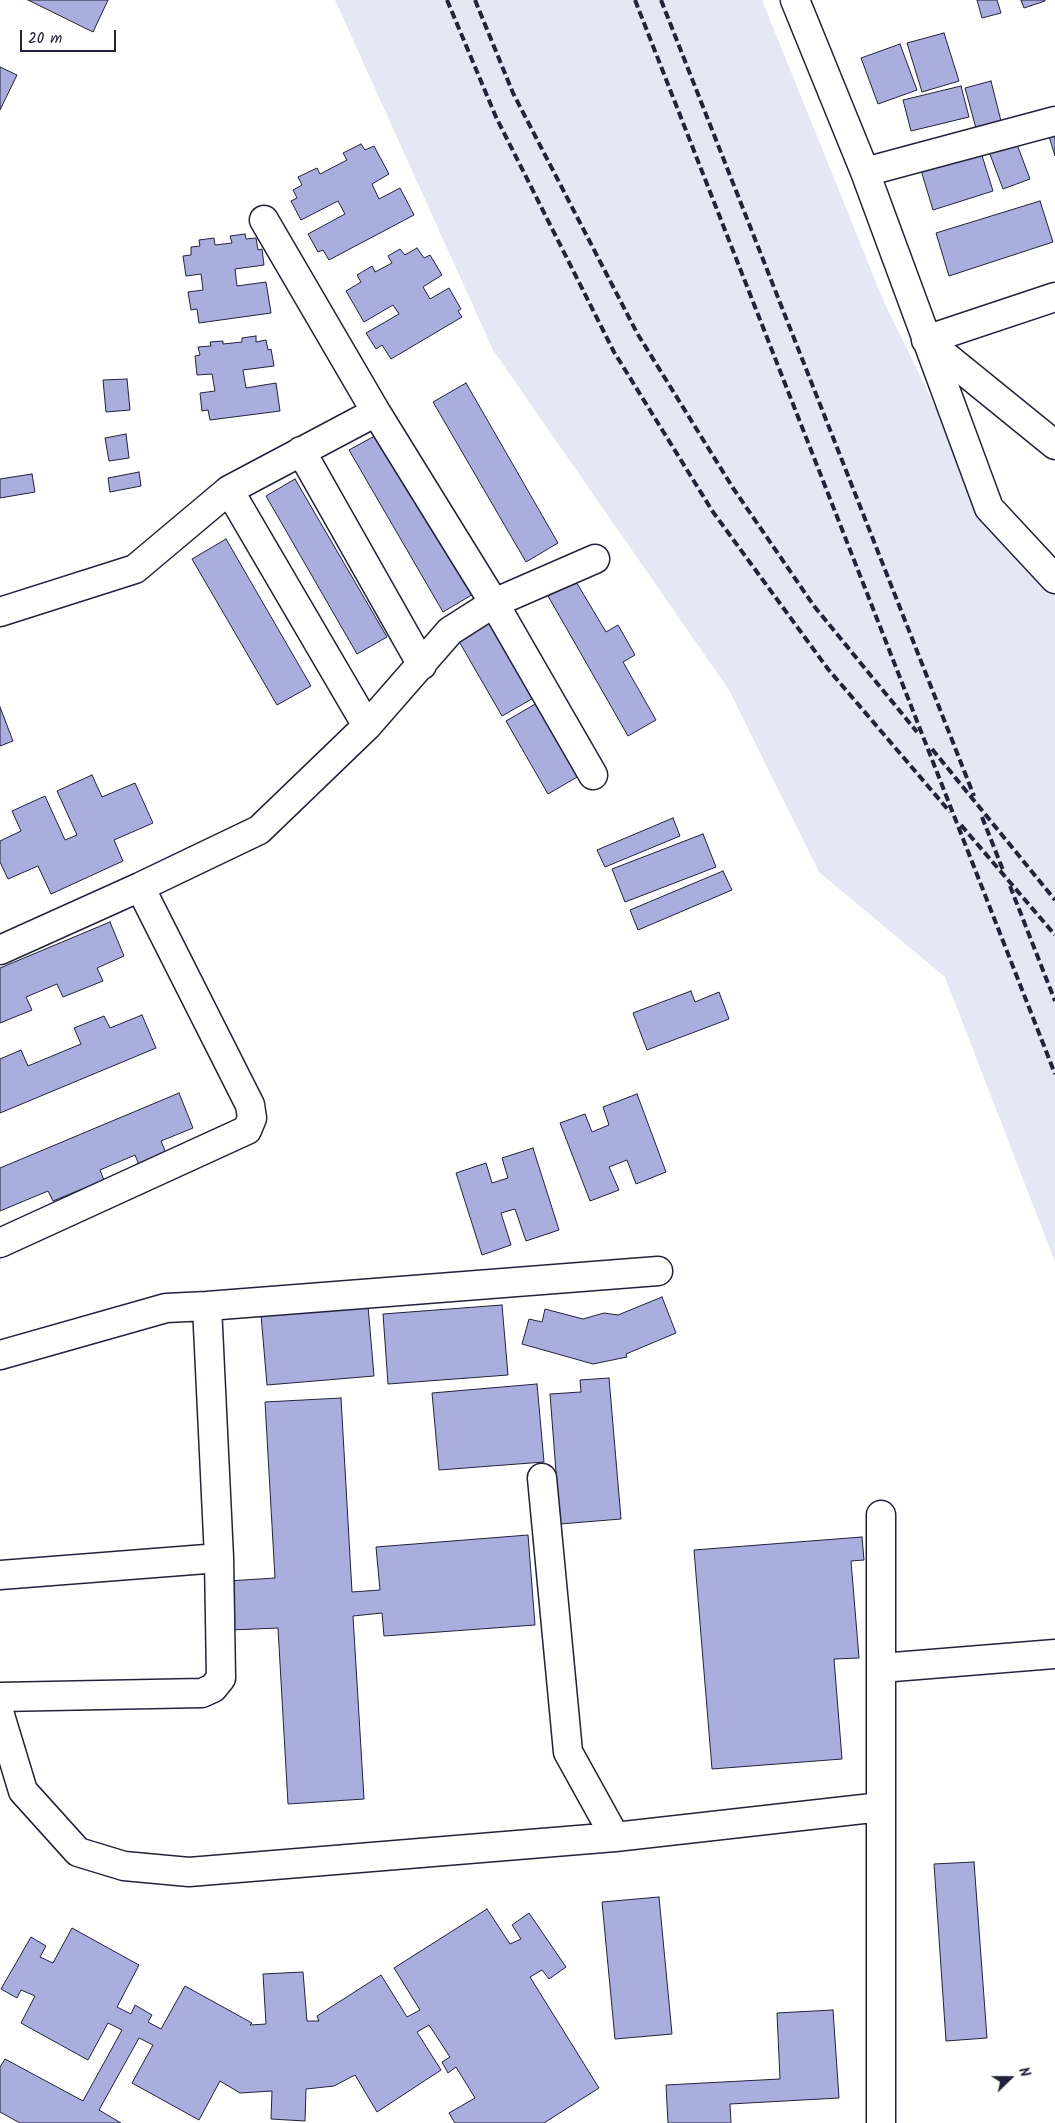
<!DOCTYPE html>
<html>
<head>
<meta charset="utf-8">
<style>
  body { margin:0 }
  #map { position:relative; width:1055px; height:2123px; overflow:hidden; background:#fff; font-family:Kalam,sans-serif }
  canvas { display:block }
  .north { position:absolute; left:985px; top:2053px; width:50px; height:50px; -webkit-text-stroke:4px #fff; paint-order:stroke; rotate:68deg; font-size:14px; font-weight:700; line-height:20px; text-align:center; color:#22223b }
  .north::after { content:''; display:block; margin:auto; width:18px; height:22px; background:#22223b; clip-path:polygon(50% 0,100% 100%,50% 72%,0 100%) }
  .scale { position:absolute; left:20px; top:30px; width:96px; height:22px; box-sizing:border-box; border:2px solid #22223b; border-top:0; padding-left:6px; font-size:15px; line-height:18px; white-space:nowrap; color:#22223b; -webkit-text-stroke:4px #fff; paint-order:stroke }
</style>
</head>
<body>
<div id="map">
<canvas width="1055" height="2123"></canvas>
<div class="north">N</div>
<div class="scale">20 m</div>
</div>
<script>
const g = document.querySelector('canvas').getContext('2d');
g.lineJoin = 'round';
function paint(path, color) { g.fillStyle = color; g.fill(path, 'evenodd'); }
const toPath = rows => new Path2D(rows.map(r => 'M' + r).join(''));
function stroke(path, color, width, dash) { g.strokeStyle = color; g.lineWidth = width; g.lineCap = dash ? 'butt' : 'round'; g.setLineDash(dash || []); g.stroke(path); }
paint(toPath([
  [335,0,762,0,884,302,985,509,1055,591,1055,1262,945,977,819,872,729,690,493,350]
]), '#e5e7f5');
const building = toPath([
  [28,0,108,0,93,32,28,0],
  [977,0,997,0,1001,13,982,18,977,0],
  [1021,0,1045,0,1045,1,1024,8,1021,0],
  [944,33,959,81,922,92,907,43,944,33],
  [900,44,917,90,878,104,861,58,900,44],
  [0,67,17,75,0,110,0,67],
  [991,81,1002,125,977,132,965,88,991,81],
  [961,86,969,117,911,131,903,100,961,86],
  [1055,131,1055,156,1048,133,1055,131],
  [1015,139,1030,179,1003,189,988,149,1015,139],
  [361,144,365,150,374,146,389,174,372,184,379,199,400,188,414,215,329,260,323,250,318,252,308,234,345,214,338,201,301,220,291,201,297,198,293,190,302,185,298,177,317,168,320,174,347,160,343,153,361,144],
  [980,149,993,191,933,210,920,167,980,149],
  [1040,201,1053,242,949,276,936,233,1040,201],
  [245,234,246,239,256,238,258,250,262,249,264,265,235,269,237,286,266,282,271,313,199,323,197,309,191,310,188,292,203,290,201,274,186,276,183,256,191,255,191,247,200,246,199,240,214,238,215,245,232,243,230,236,245,234],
  [417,248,424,258,430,255,442,275,423,287,430,299,449,288,461,309,458,311,462,317,391,359,382,345,376,349,366,333,399,314,393,305,364,322,346,291,361,282,357,275,372,266,375,272,392,263,388,256,400,249,405,255,417,248],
  [256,336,256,342,266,340,268,350,271,349,274,366,243,370,246,388,276,383,280,411,210,420,208,410,202,411,200,393,215,391,212,374,197,375,195,356,200,355,198,347,211,346,210,342,223,341,223,344,242,342,242,338,256,336],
  [127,379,130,410,106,412,103,380,127,379],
  [466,383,558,543,526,562,433,402,466,383],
  [382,432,475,593,443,612,349,450,382,432],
  [126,434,129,458,109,461,105,438,126,434],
  [139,472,141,486,110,492,108,478,139,472],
  [32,474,35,492,0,498,0,479,32,474],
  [295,479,387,637,357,654,266,496,295,479],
  [226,539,311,686,277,705,192,559,226,539],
  [575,580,606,632,618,625,635,655,623,662,656,720,628,736,548,596,575,580],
  [491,618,537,696,502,716,457,638,491,618],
  [537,703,579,776,548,794,506,721,537,703],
  [0,707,13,741,0,746,0,707],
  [92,775,102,797,135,783,153,823,114,840,123,861,51,894,38,866,8,879,0,862,0,841,21,831,12,811,45,796,65,840,77,835,57,791,92,775],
  [673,818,680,836,605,867,597,850,673,818],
  [703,834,716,867,625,902,612,869,703,834],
  [723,871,732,890,638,930,630,910,723,871],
  [110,922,124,956,97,968,103,981,63,997,57,984,26,997,32,1010,0,1023,0,968,110,922],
  [691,991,695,1002,719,992,729,1019,647,1050,633,1013,691,991],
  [142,1015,156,1048,0,1113,0,1059,21,1050,28,1066,81,1044,74,1028,104,1016,110,1028,142,1015],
  [179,1093,193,1128,161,1141,166,1153,139,1165,135,1155,100,1170,104,1180,53,1201,48,1191,0,1211,0,1168,179,1093],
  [637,1094,666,1172,636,1184,627,1160,609,1167,619,1190,590,1201,560,1123,585,1114,592,1132,609,1125,603,1107,637,1094],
  [533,1148,559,1230,526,1241,515,1209,501,1213,511,1245,482,1255,456,1173,486,1163,492,1183,508,1178,502,1158,533,1148],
  [662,1297,676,1333,626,1354,627,1357,593,1364,522,1344,529,1319,542,1322,545,1309,583,1319,604,1313,618,1315,662,1297],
  [502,1305,508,1375,388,1384,383,1314,502,1305],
  [368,1306,374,1376,267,1385,261,1315,368,1306],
  [609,1378,621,1519,560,1524,550,1394,581,1392,580,1380,609,1378],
  [537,1384,544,1462,439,1470,432,1393,537,1384],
  [341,1398,352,1592,380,1590,376,1547,528,1535,535,1625,384,1636,382,1613,353,1616,364,1799,288,1804,278,1628,230,1630,228,1581,275,1578,265,1402,341,1398],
  [862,1537,864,1560,851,1561,859,1658,834,1659,842,1759,712,1769,694,1550,862,1537],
  [974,1862,987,2038,946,2041,934,1864,974,1862],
  [659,1897,672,2034,615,2039,602,1902,659,1897],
  [487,1909,510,1944,521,1939,512,1925,529,1913,566,1967,549,1979,542,1970,530,1977,599,2088,544,2123,455,2123,449,2113,475,2098,456,2067,448,2073,442,2062,450,2057,429,2025,417,2032,441,2070,377,2112,355,2075,334,2086,306,2089,305,2121,271,2119,272,2091,240,2093,220,2081,199,2120,132,2083,153,2045,139,2038,99,2110,121,2123,20,2123,0,2112,0,2067,5,2059,83,2101,122,2030,108,2023,88,2060,21,2023,35,1996,21,1990,17,1998,1,1989,31,1937,46,1946,40,1957,53,1963,72,1928,139,1965,117,2007,131,2014,135,2005,152,2015,148,2022,161,2029,185,1986,252,2023,250,2025,266,2024,263,1974,303,1972,307,2021,319,2021,317,2016,381,1975,407,2017,420,2010,394,1968,487,1909],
  [833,2010,839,2098,730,2104,731,2123,668,2123,666,2085,780,2079,777,2013,833,2010]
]);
paint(building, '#a9aedf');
stroke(building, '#22223b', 1);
const street = toPath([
  [795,0,865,172,989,508,1055,579],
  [865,172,1055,121],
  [264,220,376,412,494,603,593,775],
  [926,340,1055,297],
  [927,341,1055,445],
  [301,451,422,665],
  [229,490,367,726],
  [0,612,135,569,229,490,376,412],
  [0,950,140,887,259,830,367,726,450,631,494,603,595,559],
  [0,1243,247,1130,252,1118,250,1105,140,887],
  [0,1355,166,1308,207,1306,658,1271],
  [542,1478,568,1752,615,1837],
  [881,1515,881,2123],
  [0,1575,219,1558],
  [881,1668,1055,1654],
  [0,1697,202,1693,213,1688,221,1678,219,1558,207,1306],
  [0,1715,23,1791,78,1852,124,1866,189,1872,615,1837,881,1807]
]);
stroke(street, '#22223b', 31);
stroke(street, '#fff', 28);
stroke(toPath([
  [447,0,496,117,614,352,713,512,828,669,950,812],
  [475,0,513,93,637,333,733,488,814,606,917,732],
  [635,0,1055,1074],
  [661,0,974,796],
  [932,749,1055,900],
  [982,817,1003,870],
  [961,825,1055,935],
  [1010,886,1055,1001]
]), '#22223b', 4, [8, 4]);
</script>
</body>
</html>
